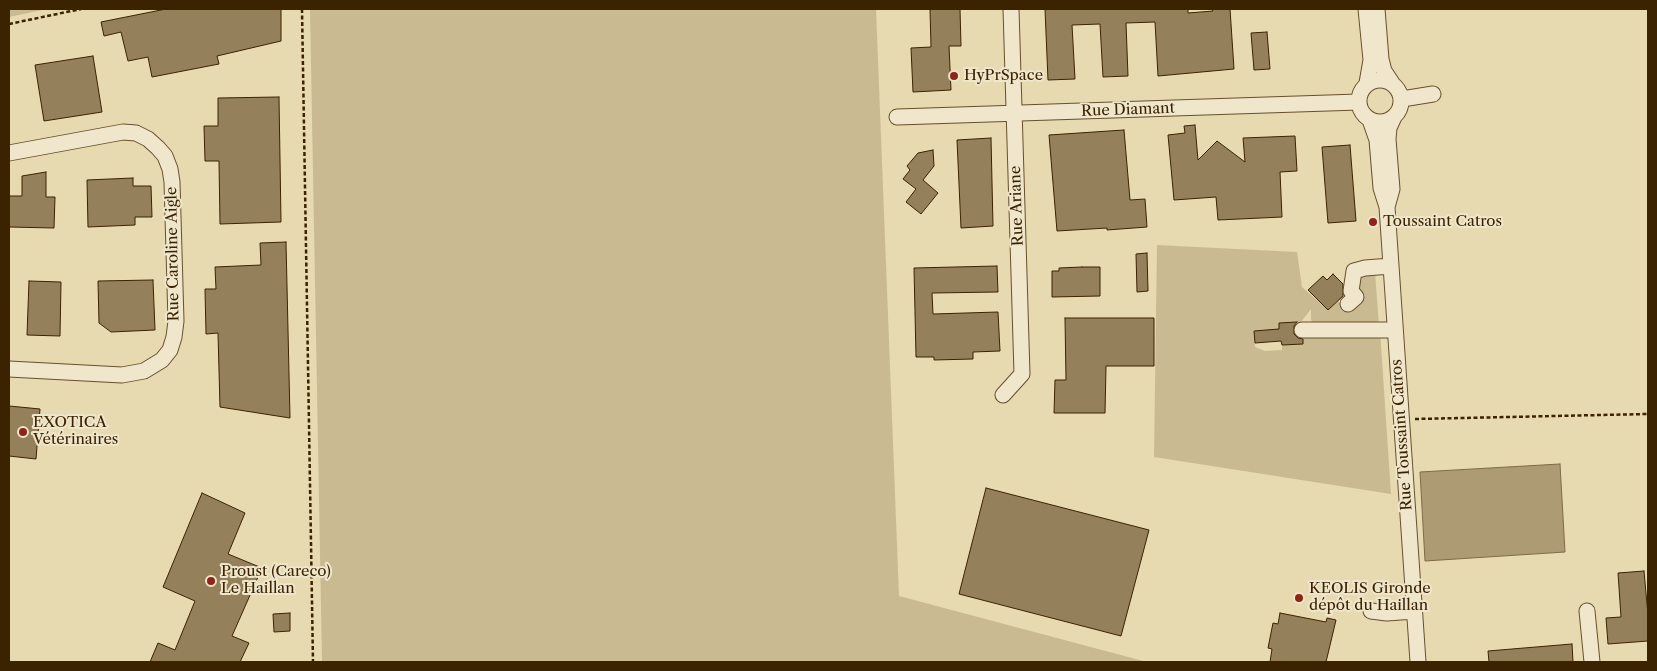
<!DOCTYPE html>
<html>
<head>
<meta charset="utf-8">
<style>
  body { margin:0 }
  #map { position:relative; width:1657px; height:671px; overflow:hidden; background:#e7d9b0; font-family:"Libre Caslon Text",serif }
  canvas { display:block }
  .frame { position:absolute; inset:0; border:10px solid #3b2201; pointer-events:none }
</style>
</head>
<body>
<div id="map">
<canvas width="1657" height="671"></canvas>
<div class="frame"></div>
</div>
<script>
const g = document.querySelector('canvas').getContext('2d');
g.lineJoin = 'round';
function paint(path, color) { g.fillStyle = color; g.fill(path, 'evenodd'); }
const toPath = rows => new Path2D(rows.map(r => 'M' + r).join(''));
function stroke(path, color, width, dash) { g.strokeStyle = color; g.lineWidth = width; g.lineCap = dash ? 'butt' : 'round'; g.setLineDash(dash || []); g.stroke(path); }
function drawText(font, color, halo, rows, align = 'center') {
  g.font = font + ' "Libre Caslon Text",serif'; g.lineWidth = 4; g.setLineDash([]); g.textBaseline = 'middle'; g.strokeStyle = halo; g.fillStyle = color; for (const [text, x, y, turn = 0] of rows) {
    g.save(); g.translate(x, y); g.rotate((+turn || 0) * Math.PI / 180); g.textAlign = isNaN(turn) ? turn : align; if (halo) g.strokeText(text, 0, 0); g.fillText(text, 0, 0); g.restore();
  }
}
paint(toPath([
  [9,9,47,9,9,17],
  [310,9,876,9,899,596,1147,662,322,662],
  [1157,245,1297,252,1302,287,1328,310,1338,301,1347,310,1355,292,1359,273,1375,272,1379,326,1313,326,1311,319,1311,309,1301,322,1279,323,1280,334,1275,334,1268,330,1254,331,1255,347,1265,351,1282,350,1282,345,1303,344,1302,330,1380,330,1391,494,1154,457]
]), '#caba92');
const water = toPath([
  [1560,464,1565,552,1425,561,1420,472,1560,464]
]);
paint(water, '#ad9b74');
stroke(water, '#7f6b46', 1);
const building = toPath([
  [166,9,281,9,281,41,217,56,219,64,152,77,148,57,128,61,121,32,104,36,101,22,166,9],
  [930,9,960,9,961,46,949,46,951,90,913,92,911,48,931,47,930,9],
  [1045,9,1188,9,1188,13,1213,11,1212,9,1230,9,1234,69,1158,76,1155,22,1126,23,1128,76,1103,77,1100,24,1072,25,1075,79,1048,80,1045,9],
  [1267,32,1270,69,1254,70,1251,33,1267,32],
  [93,56,102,112,44,121,35,65,93,56],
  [279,97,281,222,220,224,219,161,205,161,204,126,218,126,218,98,279,97],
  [1195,125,1198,160,1217,141,1245,162,1243,138,1295,136,1297,171,1280,172,1282,217,1218,220,1216,197,1174,200,1168,135,1185,133,1184,126,1195,125],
  [1124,130,1130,200,1145,199,1147,227,1107,230,1107,228,1057,231,1049,135,1124,130],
  [991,138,993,226,961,228,957,140,991,138],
  [1350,145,1356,221,1328,223,1322,147,1350,145],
  [933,150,934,166,923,180,938,193,921,214,906,202,916,189,903,179,910,170,907,166,918,153,933,150],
  [46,172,46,197,55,197,54,228,9,227,9,196,22,196,22,176,46,172],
  [133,178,133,186,151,186,152,217,135,217,135,225,88,227,87,180,133,178],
  [286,242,290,418,220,407,218,333,206,334,205,289,216,289,215,267,261,265,260,243,286,242],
  [1147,253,1148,291,1137,292,1136,254,1147,253],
  [997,266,998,292,932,293,933,314,998,312,1000,351,973,352,973,359,934,360,934,357,916,357,914,268,997,266],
  [1082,267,1100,267,1100,296,1052,297,1052,271,1059,271,1059,268,1082,267],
  [1333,274,1343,284,1343,296,1328,310,1308,290,1323,276,1327,280,1333,274],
  [153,280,155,330,111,332,99,323,98,281,153,280],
  [29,281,61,282,60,336,27,335,29,281],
  [1065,318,1154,318,1154,366,1106,366,1105,413,1054,413,1055,380,1066,380,1065,318],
  [1297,322,1294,326,1294,334,1298,338,1303,339,1303,344,1282,345,1281,341,1255,343,1254,331,1279,329,1279,323,1297,322],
  [9,406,40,409,36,459,9,456,9,406],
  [986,488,1149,530,1121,636,959,594,986,488],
  [202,493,245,513,228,554,262,568,232,636,249,643,240,662,150,662,158,643,175,650,195,601,163,587,202,493],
  [1644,571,1648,615,1648,641,1608,644,1606,618,1621,617,1618,573,1644,571],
  [290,613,290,631,274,632,273,614,290,613],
  [1280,613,1326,622,1327,618,1336,620,1326,662,1270,662,1272,649,1268,648,1273,623,1278,624,1280,613],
  [1572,644,1573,662,1489,662,1488,651,1572,644]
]);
paint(building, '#94815c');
stroke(building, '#3b2201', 1);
const minor = toPath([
  [1366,9,1371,60,1367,83],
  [1377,9,1381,59,1384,71,1392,83],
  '1359 101a21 21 0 1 1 42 0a21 21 0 1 1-42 0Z',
  [1402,99,1433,94],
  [897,117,1359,102],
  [1370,120,1377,140,1381,188,1387,207,1418,662],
  [9,153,123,132,136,133,148,139,158,148,165,156,170,169,172,182,176,321,174,337,170,350,162,360,144,371,122,375,9,369],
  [1387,207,1392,189,1388,139,1389,128,1394,117],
  [1348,304,1356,297,1351,291,1354,271,1365,268,1391,266],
  [1302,330,1395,330],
  [1003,395,1022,374,1011,9],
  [1371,611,1387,613,1414,611],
  [1587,611,1592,662]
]);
stroke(minor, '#66502d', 17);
stroke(toPath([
  [302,9,313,662],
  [9,24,81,9],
  [1415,419,1648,414]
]), '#3b2201', 2.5, [4, 2.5]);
stroke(minor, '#efe6cc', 15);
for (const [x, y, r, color] of [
  [954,76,5,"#8f2418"],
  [1373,222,5,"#8f2418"],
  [23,432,5,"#8f2418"],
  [211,581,5,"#8f2418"],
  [1299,598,5,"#8f2418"]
]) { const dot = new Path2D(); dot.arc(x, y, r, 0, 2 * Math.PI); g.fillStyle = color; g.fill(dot); stroke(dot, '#efe6cc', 2); }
drawText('15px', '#3b2201', '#efe6cc', [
  ["HyPrSpace",964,76],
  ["Toussaint Catros",1383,222],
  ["EXOTICA",33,423],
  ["Vétérinaires",33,440],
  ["Proust (Careco)",221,572],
  ["Le Haillan",221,589],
  ["KEOLIS Gironde",1309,589],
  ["dépôt du Haillan",1309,606]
], 'left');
drawText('15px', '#3b2201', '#efe6cc', [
  ["Rue Diamant",1128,110,-2],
  ["Rue Ariane",1017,206,-92],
  ["Rue Caroline Aigle",173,254,-91],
  ["Rue Toussaint Catros",1402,435,-94]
]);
</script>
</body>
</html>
